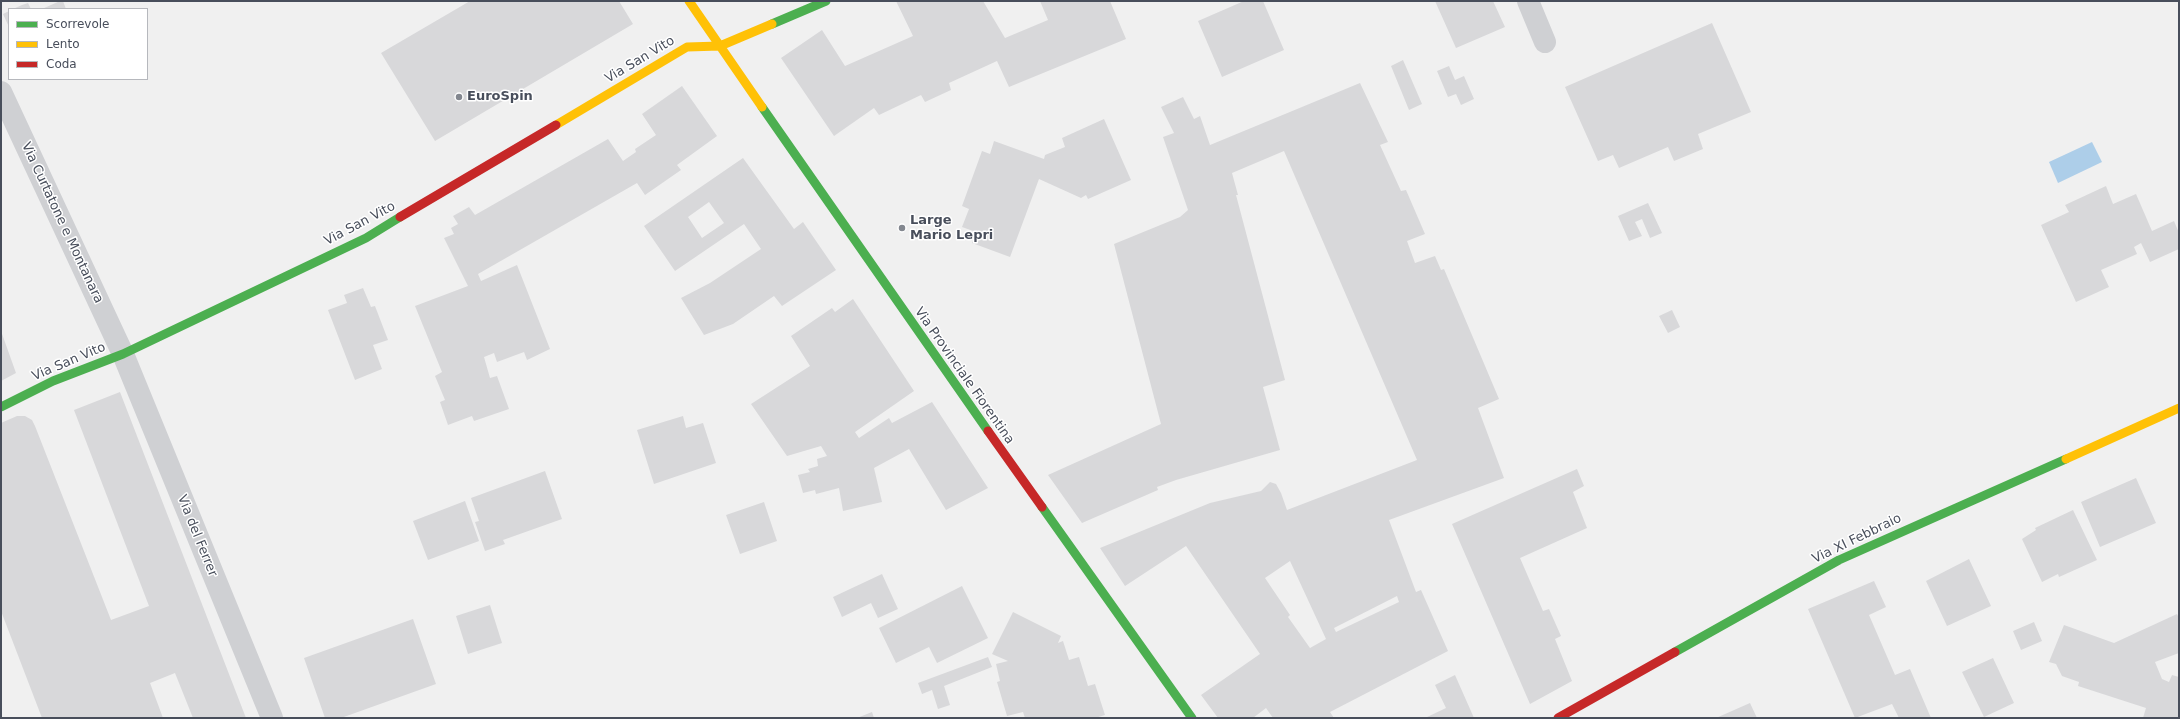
<!DOCTYPE html>
<html>
<head>
<meta charset="utf-8">
<style>
  body { margin:0 }
  #map { position:relative; width:2180px; height:719px; overflow:hidden; background:#f0f0f0; font-family:"DejaVu Sans",sans-serif }
  canvas { display:block }
  .frame { position:absolute; inset:0; border:2px solid #484e5b; pointer-events:none }
  .legend { position:absolute; left:8px; top:8px; width:140px; height:72px; box-sizing:border-box; background:#fff; border:1px solid #b6b8bd; margin:0; padding:5px 7px; list-style:none; font-size:12px; color:#484e5b }
  .legend li { display:flex; align-items:center; gap:8px; height:20px }
  .legend b { width:20px; border:1px solid #b6b8bd }
</style>
</head>
<body>
<div id="map">
<canvas width="2180" height="719"></canvas>
<div class="frame"></div>
<ul class="legend">
<li><b style="height:5px;background:#4caf50"></b>Scorrevole</li>
<li><b style="height:5px;background:#ffc107"></b>Lento</li>
<li><b style="height:5px;background:#c62828"></b>Coda</li>
</ul>
</div>
<script>
const g = document.querySelector('canvas').getContext('2d');
g.lineJoin = 'round';
function paint(path, color) { g.fillStyle = color; g.fill(path, 'evenodd'); }
const toPath = rows => new Path2D(rows.map(r => 'M' + r).join(''));
function stroke(path, color, width, dash) { g.strokeStyle = color; g.lineWidth = width; g.lineCap = dash ? 'butt' : 'round'; g.setLineDash(dash || []); g.stroke(path); }
function drawText(font, color, halo, rows, align = 'center') {
  g.font = font + ' "DejaVu Sans",sans-serif'; g.lineWidth = 3; g.setLineDash([]); g.textBaseline = 'middle'; g.strokeStyle = halo; g.fillStyle = color; for (const [text, x, y, turn = 0] of rows) {
    g.save(); g.translate(x, y); g.rotate((+turn || 0) * Math.PI / 180); g.textAlign = isNaN(turn) ? turn : align; if (halo) g.strokeText(text, 0, 0); g.fillText(text, 0, 0); g.restore();
  }
}
paint(toPath([
  [2092,142,2102,162,2058,183,2049,162]
]), '#adcee9');
paint(toPath([
  [60,1,63,1,66,9,42,9],
  [470,1,619,1,633,24,435,141,381,53],
  [896,1,983,1,1005,38,1048,20,1040,1,1110,1,1126,39,1009,87,997,61,949,83,951,90,925,102,921,95,879,115,874,108,834,136,781,58,822,30,845,66,913,36],
  [1244,1,1263,1,1284,50,1222,77,1198,21],
  [1435,1,1493,1,1505,27,1456,48],
  [28,3,31,9,13,9,22,5],
  [9,11,9,27,3,14],
  [1712,23,1751,112,1698,134,1703,149,1674,161,1668,147,1619,168,1613,155,1598,161,1565,87],
  [1403,60,1422,104,1409,110,1391,66],
  [1449,66,1455,80,1464,76,1474,99,1461,105,1456,94,1448,97,1437,71],
  [1360,83,1388,142,1380,145,1401,191,1406,190,1425,234,1407,241,1415,263,1435,256,1441,270,1444,269,1499,399,1478,408,1504,478,1389,520,1416,592,1421,590,1448,651,1330,712,1334,718,1273,718,1266,708,1253,718,1218,718,1201,695,1260,654,1186,546,1125,586,1100,548,1210,503,1261,491,1270,482,1276,484,1281,493,1287,510,1417,460,1284,151,1232,173,1238,195,1236,195,1285,380,1263,387,1280,450,1176,480,1157,487,1158,490,1082,523,1048,475,1161,424,1114,244,1180,217,1188,210,1163,137,1174,133,1161,107,1183,97,1194,119,1200,116,1210,145],
  [1290,561,1326,639,1310,648,1288,617,1290,615,1265,578],
  [1397,596,1399,602,1336,632,1334,628],
  [682,86,717,136,677,165,681,170,645,195,637,183,478,274,481,281,517,265,550,349,527,360,524,352,497,362,494,353,484,357,490,378,497,376,509,409,474,421,472,416,448,425,440,402,445,400,435,376,442,372,415,306,468,286,444,238,454,234,451,228,458,224,453,216,469,207,475,215,608,139,623,161,636,152,635,149,656,135,642,114],
  [1104,119,1131,180,1088,199,1086,195,1081,198,1039,179,1010,257,972,243,976,232,962,227,969,209,962,206,982,151,990,154,994,141,1044,159,1045,155,1065,147,1062,138],
  [743,158,794,229,803,222,836,270,782,306,774,296,733,324,704,335,681,298,710,283,761,249,744,224,675,271,644,226],
  [709,202,724,223,702,238,688,217],
  [2106,186,2113,204,2136,194,2152,231,2174,221,2179,233,2179,249,2150,262,2141,243,2134,247,2137,254,2101,270,2109,287,2076,302,2041,225,2069,212,2065,205],
  [1648,203,1662,233,1650,238,1642,219,1635,222,1642,236,1629,241,1618,216],
  [363,288,371,307,375,306,388,340,373,345,382,369,355,380,328,310,347,303,344,295],
  [853,299,914,391,855,432,859,438,889,418,892,423,932,402,988,488,946,510,909,449,874,468,882,502,843,511,839,488,816,494,815,490,803,493,798,475,810,472,808,469,818,466,817,459,827,456,821,446,787,456,751,404,810,366,791,336,832,308,835,312],
  [1672,310,1680,327,1668,333,1659,316],
  [1,331,16,373,1,381],
  [120,392,246,718,193,718,175,673,150,683,163,718,42,718,1,611,1,423,17,416,25,416,32,420,35,426,111,620,149,606,74,410],
  [683,416,686,428,703,423,716,463,654,484,637,430],
  [1577,469,1584,486,1573,492,1587,528,1520,558,1543,611,1549,609,1561,636,1555,639,1572,681,1530,704,1452,524],
  [545,471,562,519,503,540,505,544,485,551,475,522,479,521,471,498],
  [2136,478,2156,523,2100,547,2081,502],
  [465,501,479,541,428,560,413,521],
  [764,502,777,541,740,554,726,515],
  [2073,510,2097,560,2059,577,2058,574,2042,582,2022,539,2036,530,2035,528],
  [1969,559,1991,606,1947,626,1926,581],
  [882,574,898,609,878,618,871,603,842,617,833,597],
  [1874,581,1886,607,1869,615,1895,675,1910,669,1931,718,1899,718,1892,704,1855,718,1808,609],
  [962,586,988,638,937,663,929,647,896,663,879,628],
  [490,605,502,643,468,654,456,616],
  [1013,612,1061,636,1058,643,1063,641,1069,660,1079,657,1088,686,1095,684,1105,715,1095,718,1025,718,1023,712,1007,716,997,682,1000,681,996,664,1008,661,992,654],
  [2177,614,2179,618,2179,653,2155,662,2162,679,2169,682,2172,675,2179,677,2179,718,2143,718,2146,708,2078,686,2079,682,2062,676,2056,664,2049,662,2064,625,2114,643],
  [413,619,436,684,341,718,325,718,304,658],
  [2034,622,2042,641,2021,650,2013,631],
  [988,657,992,667,944,686,950,705,938,709,932,690,922,694,918,683],
  [1993,658,2014,703,1984,717,1962,672],
  [1455,675,1474,718,1425,718,1446,708,1435,685],
  [1750,703,1757,718,1716,718],
  [872,712,874,718,857,718]
]), '#d8d8da');
stroke(toPath([
  [1528,1,1545,42],
  [1,92,123,354,272,718]
]), '#cfd0d3', 22);
stroke(toPath([
  [772,24,826,1],
  [762,107,988,431],
  [1,407,53,381,123,354,366,238,400,217],
  [1042,507,1192,718],
  [1675,652,1839,560,2066,459]
]), '#4caf50', 9);
stroke(toPath([
  [689,1,762,107],
  [556,125,687,47,720,46,772,24],
  [2066,459,2179,408]
]), '#ffc107', 9);
stroke(toPath([
  [400,217,556,125],
  [988,431,1042,507],
  [1558,718,1675,652]
]), '#c62828', 9);
for (const [x, y, r, color] of [
  [459,97,4,"#83878f"],
  [902,228,4,"#83878f"]
]) { const dot = new Path2D(); dot.arc(x, y, r, 0, 2 * Math.PI); g.fillStyle = color; g.fill(dot); stroke(dot, '#fff', 1.5); }
drawText('13px', '#484e5b', '#fff', [
  ["Via San Vito",640,60,-31],
  ["Via Curtatone e Montanara",62,223,65],
  ["Via San Vito",360,224,-28],
  ["Via San Vito",69,362,-23],
  ["Via Provinciale Fiorentina",964,376,55],
  ["Via del Ferrer",197,536,68],
  ["Via XI Febbraio",1857,539,-26]
]);
drawText('bold 13px', '#484e5b', '#fff', [
  ["EuroSpin",467,97],
  ["Large",910,221],
  ["Mario Lepri",910,236]
], 'left');
</script>
</body>
</html>
